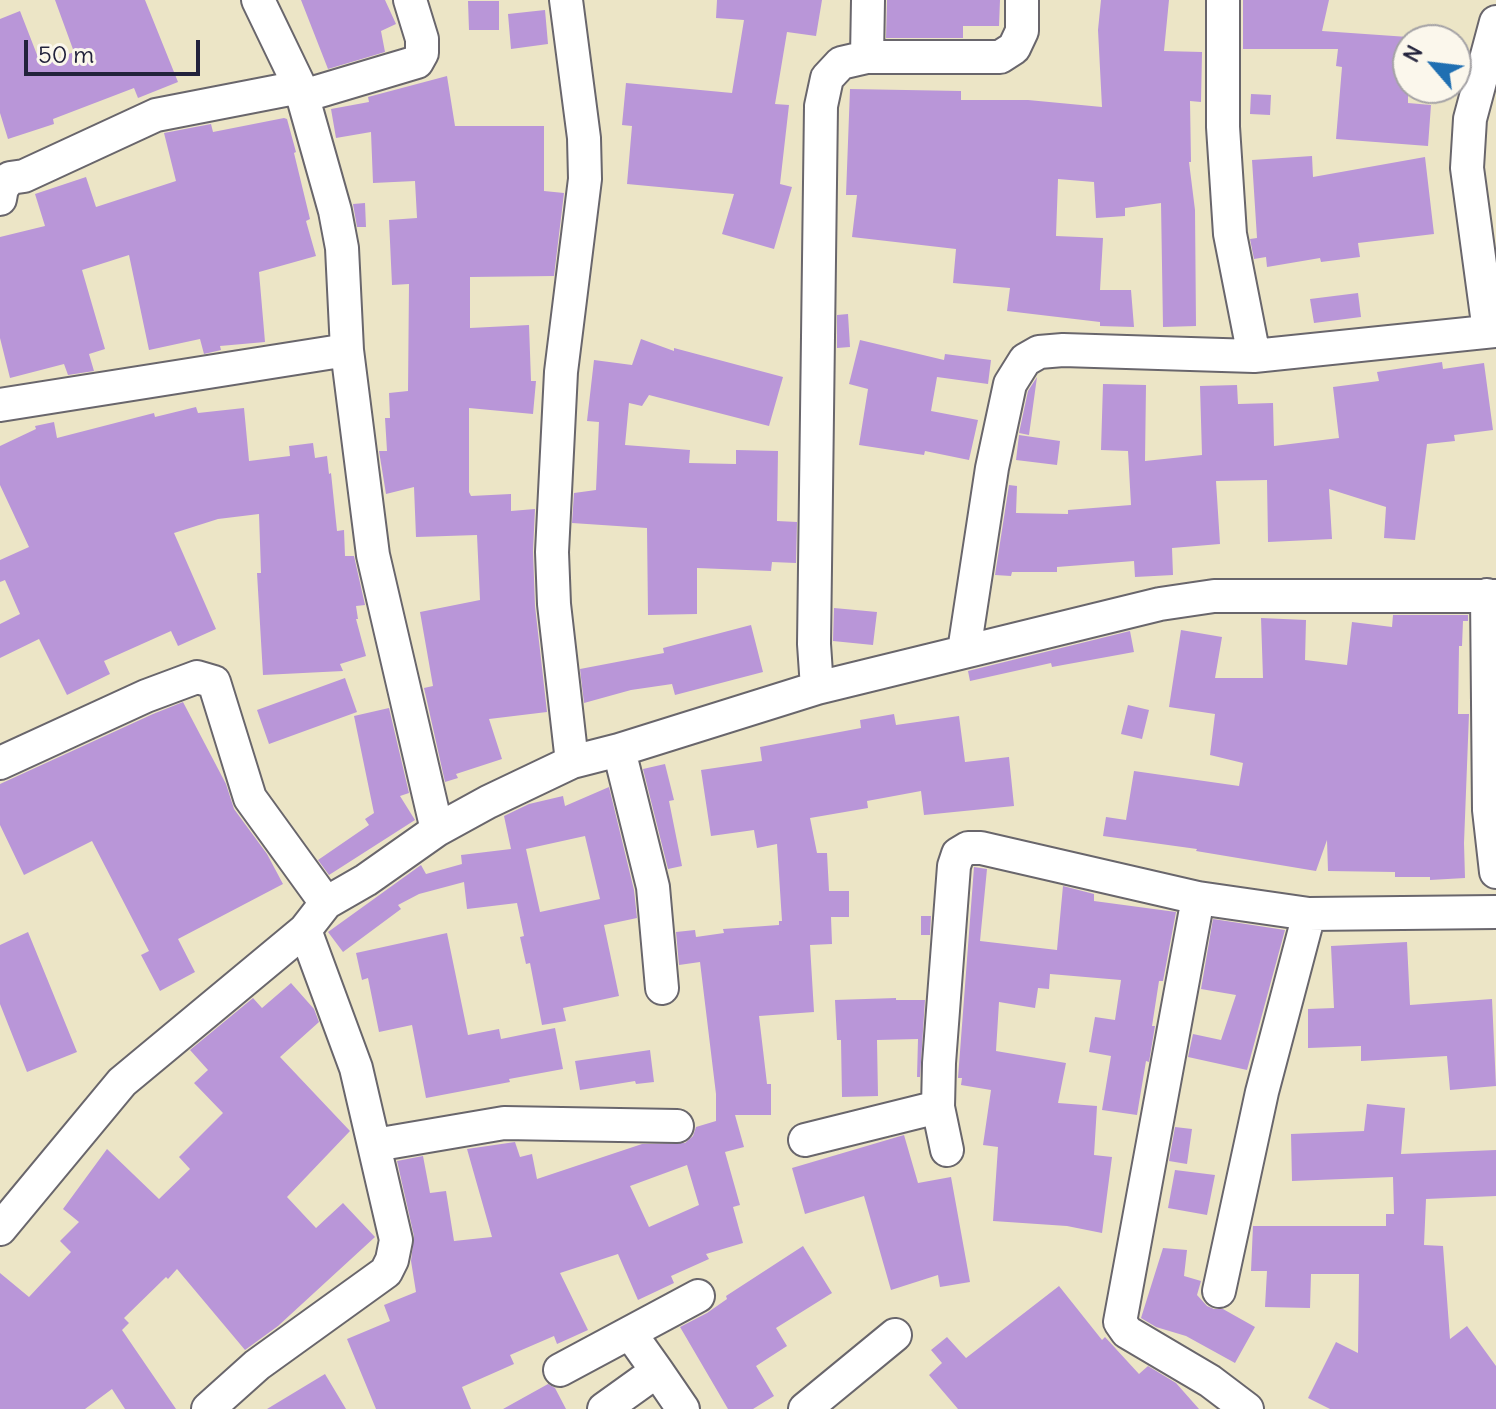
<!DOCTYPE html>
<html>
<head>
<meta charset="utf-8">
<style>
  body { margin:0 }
  #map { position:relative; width:1496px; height:1409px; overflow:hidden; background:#ece5c6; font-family:Delius,sans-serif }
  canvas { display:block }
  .north { position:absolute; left:1392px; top:24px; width:80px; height:80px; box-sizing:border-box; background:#fbf7ec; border:2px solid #a4a2a5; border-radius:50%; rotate:298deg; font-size:22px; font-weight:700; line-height:32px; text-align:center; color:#22223b }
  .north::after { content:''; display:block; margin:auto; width:28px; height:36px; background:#1f6fb2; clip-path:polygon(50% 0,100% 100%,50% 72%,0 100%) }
  .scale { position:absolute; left:24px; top:40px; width:176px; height:36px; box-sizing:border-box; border:4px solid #22223b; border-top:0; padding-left:10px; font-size:24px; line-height:28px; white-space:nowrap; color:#22223b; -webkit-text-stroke:6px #fbf7ec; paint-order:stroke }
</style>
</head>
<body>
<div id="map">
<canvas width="1496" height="1409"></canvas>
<div class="north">N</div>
<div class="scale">50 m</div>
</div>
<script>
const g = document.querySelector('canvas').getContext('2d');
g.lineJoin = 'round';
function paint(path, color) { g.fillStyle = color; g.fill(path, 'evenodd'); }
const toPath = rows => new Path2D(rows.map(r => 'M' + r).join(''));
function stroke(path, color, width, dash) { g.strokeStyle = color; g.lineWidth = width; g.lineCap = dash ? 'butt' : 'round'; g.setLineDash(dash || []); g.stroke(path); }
paint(toPath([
  [55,0,145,0,178,82,138,98,134,88,53,119,54,124,8,139,0,113,0,19,20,11,41,65,74,52],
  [301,0,385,0,396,24,381,31,385,52,328,69],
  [717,0,822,0,816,36,787,32,775,104,789,105,780,184,792,187,774,249,722,234,734,194,627,184,632,126,622,125,626,83,732,93,744,20,716,18],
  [887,0,1000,0,999,26,963,26,963,38,886,38],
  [1101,0,1169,0,1164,51,1202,52,1201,102,1190,101,1191,162,1189,162,1195,210,1196,326,1163,327,1161,203,1125,208,1125,216,1096,218,1094,182,1058,179,1056,236,1103,238,1100,290,1131,290,1134,327,1100,326,1100,322,1007,311,1010,288,953,283,956,249,852,237,857,195,846,195,850,89,961,91,961,100,1028,100,1102,107,1098,30],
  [1243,0,1329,0,1322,31,1408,37,1408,103,1431,105,1428,146,1336,139,1342,67,1336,66,1338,49,1243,49],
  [468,1,499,1,499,30,469,30],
  [545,10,548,44,511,49,508,14],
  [447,76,455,126,544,126,544,191,564,193,554,276,470,277,470,328,529,325,531,381,536,381,533,414,469,408,469,492,471,496,511,494,511,511,535,509,533,551,535,606,547,712,489,719,502,759,456,774,458,778,445,782,424,688,433,686,420,612,480,600,477,535,416,537,414,487,386,494,379,451,387,451,385,418,390,418,389,393,408,391,409,284,392,285,389,220,417,218,415,181,373,183,371,132,336,138,331,109,369,102,368,97],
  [1251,94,1271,95,1270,115,1250,114],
  [284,118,287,119,296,152,294,153,310,219,306,221,316,256,259,272,265,342,220,346,221,350,204,354,200,339,149,350,129,255,82,270,105,349,89,354,94,371,68,375,64,364,10,378,0,338,0,237,45,226,35,194,86,177,96,207,176,181,164,133,211,124,213,132],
  [1312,156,1313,177,1425,157,1434,234,1358,243,1360,257,1321,262,1320,258,1267,267,1266,257,1254,259,1250,239,1257,238,1252,160],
  [365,203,366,227,357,227,353,204],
  [1358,293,1361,317,1314,323,1310,299],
  [848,314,850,347,837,348,837,315],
  [641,339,674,351,674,348,783,377,769,426,649,395,642,406,629,403,625,445,690,450,689,463,736,464,736,450,778,451,777,521,797,522,796,563,772,562,771,571,697,568,697,614,648,615,647,528,572,523,574,493,596,490,599,422,587,421,594,360,632,365],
  [860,340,944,360,945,354,991,360,988,384,937,377,931,411,978,420,969,460,925,451,924,455,859,445,868,389,849,384],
  [1442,362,1443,369,1484,363,1493,430,1454,435,1455,441,1427,444,1415,540,1384,538,1386,507,1329,489,1332,539,1268,542,1267,480,1216,481,1220,544,1172,548,1173,575,1135,577,1134,561,1057,567,1057,572,1012,572,1011,576,995,575,1009,485,1017,486,1016,513,1068,514,1068,510,1131,505,1128,451,1101,450,1103,384,1146,385,1145,461,1202,455,1200,386,1237,385,1238,404,1273,403,1274,446,1339,438,1333,387,1379,381,1377,372],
  [1037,377,1029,435,1019,433,1028,391],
  [196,407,198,413,244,408,249,461,290,456,289,446,313,443,315,458,327,456,329,474,331,473,337,531,344,530,345,556,354,556,365,605,356,606,358,619,356,619,366,656,340,664,343,671,263,675,257,573,261,573,259,514,218,519,174,533,216,629,178,646,171,631,104,661,110,674,67,695,39,639,0,658,0,624,20,614,5,580,0,582,0,560,29,547,0,485,0,446,36,429,35,426,54,422,57,438,154,413,155,417],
  [1019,435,1060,441,1057,465,1016,460],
  [834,608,877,612,873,645,833,641],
  [1393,615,1468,615,1468,621,1463,621,1462,646,1459,646,1458,714,1469,714,1464,843,1465,878,1430,880,1430,877,1395,877,1395,872,1328,871,1327,840,1316,871,1196,851,1197,849,1103,836,1106,817,1126,820,1134,771,1239,786,1243,763,1210,755,1215,714,1169,707,1181,630,1222,637,1215,678,1263,678,1261,618,1306,620,1305,660,1347,665,1352,622,1392,627],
  [751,625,763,672,675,695,672,684,631,690,584,703,580,669,664,653,663,648],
  [1130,631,1134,652,1052,667,1051,663,970,681,968,671],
  [345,678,357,712,269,744,257,710],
  [183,702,226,784,234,809,267,854,283,884,178,939,195,972,160,991,141,955,149,951,92,841,24,875,0,825,0,784,153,714],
  [1128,705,1149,710,1142,739,1121,734],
  [389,708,409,793,400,796,415,820,329,875,318,860,369,825,365,819,374,813,354,716],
  [894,714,896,725,959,716,965,762,1009,757,1014,806,924,815,921,791,867,801,868,808,810,818,817,853,827,853,829,891,849,891,849,917,831,917,832,944,810,945,814,1012,759,1016,767,1084,771,1084,771,1115,735,1115,744,1147,725,1152,740,1205,733,1207,743,1243,706,1254,709,1259,671,1276,674,1283,638,1300,618,1254,560,1273,588,1330,557,1344,554,1336,510,1355,514,1364,462,1387,471,1409,376,1409,347,1339,390,1321,384,1305,416,1292,411,1261,414,1236,397,1161,423,1156,430,1193,446,1191,454,1241,492,1237,467,1149,515,1142,520,1157,532,1154,537,1179,642,1144,685,1143,693,1136,696,1127,716,1121,716,1094,700,962,679,965,676,932,695,930,696,937,724,933,723,929,779,925,779,921,782,921,777,844,757,848,754,830,711,836,701,770,762,761,760,747,861,728,860,720],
  [687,1165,699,1205,649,1227,630,1186],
  [665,764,674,800,669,801,682,866,668,869,643,769],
  [609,787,634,890,637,918,604,925,619,996,563,1008,566,1021,542,1025,530,963,526,964,520,937,524,936,517,903,467,909,464,882,419,894,398,905,401,909,343,952,328,932,421,865,426,874,462,864,461,855,511,849,504,816,529,804,563,796,565,806],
  [585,836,600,899,540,912,526,849],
  [974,867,987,869,980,941,1057,950,1063,886,1094,894,1094,901,1176,912,1163,981,1159,981,1152,1026,1155,1026,1149,1062,1146,1061,1137,1115,1102,1110,1111,1056,1089,1052,1095,1017,1115,1020,1121,980,1050,974,1049,989,1038,988,1035,1008,999,1002,996,1051,1066,1063,1058,1103,1097,1106,1094,1155,1112,1157,1102,1233,1067,1226,993,1221,998,1147,983,1145,991,1090,961,1085,962,1078,958,1078],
  [921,916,931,916,930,935,921,935],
  [1213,919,1285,930,1247,1070,1188,1057,1193,1034,1221,1040,1236,995,1201,989],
  [28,932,77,1052,27,1072,0,1004,0,945],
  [447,933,468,1035,499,1029,501,1039,555,1028,563,1069,509,1079,510,1082,426,1098,412,1025,379,1032,368,978,362,980,356,953],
  [1407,942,1410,1005,1492,999,1496,1086,1450,1090,1447,1056,1361,1061,1361,1046,1308,1048,1308,1009,1334,1008,1331,946],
  [291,983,314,1009,319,1022,280,1057,350,1131,287,1197,316,1228,343,1203,375,1237,278,1326,245,1350,177,1269,168,1279,166,1277,124,1318,129,1323,122,1330,176,1409,125,1409,112,1389,85,1409,0,1409,0,1273,29,1297,71,1252,60,1241,79,1222,63,1209,107,1149,159,1199,190,1169,179,1157,223,1113,194,1083,208,1070,190,1050,253,998,262,1008],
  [896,998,896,1000,925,1000,920,1077,917,1077,918,1039,877,1040,878,1096,842,1097,841,1040,837,1040,835,1000],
  [650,1050,654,1082,636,1084,635,1081,580,1090,575,1061],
  [1367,1104,1405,1108,1401,1154,1496,1150,1496,1196,1426,1199,1424,1245,1443,1246,1450,1339,1467,1326,1496,1366,1496,1409,1330,1409,1308,1398,1336,1342,1358,1353,1359,1274,1311,1274,1310,1308,1265,1307,1267,1271,1251,1271,1253,1226,1386,1226,1386,1214,1394,1214,1393,1177,1292,1181,1291,1134,1364,1131],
  [1175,1127,1192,1129,1187,1164,1169,1161],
  [904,1135,918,1183,951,1177,970,1282,940,1287,938,1275,891,1290,864,1196,805,1214,792,1168],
  [1175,1170,1215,1175,1207,1215,1168,1208],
  [803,1246,832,1293,776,1328,787,1346,756,1366,774,1396,753,1409,728,1409,680,1327,707,1313,727,1299,726,1296],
  [1163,1248,1187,1250,1184,1276,1201,1281,1197,1295,1207,1306,1214,1309,1223,1309,1255,1327,1235,1363,1186,1336,1156,1327,1141,1318],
  [1059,1286,1102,1340,1105,1337,1139,1374,1148,1366,1176,1383,1199,1409,958,1409,929,1375,942,1363,931,1350,947,1337,966,1358],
  [325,1374,346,1409,267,1409],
  [548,1384,555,1388,566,1409,503,1409]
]), '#b996d8');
const minor = toPath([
  [258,0,300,87,335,211,342,248,347,350,373,555,437,830],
  [566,0,584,138,585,179,561,372,552,552,554,604,572,762],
  [1223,0,1223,127,1230,234,1254,356],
  [867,57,868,0],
  [303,96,417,62,422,53,422,39,410,0],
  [0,199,2,188,10,178,24,176,156,115,300,87],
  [1489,331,1467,168,1470,119,1496,22],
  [0,405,347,350],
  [1487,595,1489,810,1496,872],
  [964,651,992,468,1010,384,1025,360,1039,352,1063,350,1254,356,1496,331],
  [817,688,814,644,821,106,827,78,841,63,867,57,1000,57,1014,48,1022,31,1022,0],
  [619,750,653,887,662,988],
  [0,763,146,696,197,677,214,682,250,798,326,903],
  [1198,898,1120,1322,1127,1332,1210,1381,1247,1409],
  [805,1140,938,1107],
  [375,1145,504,1123,677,1126],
  [947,1150,938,1107,939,1063,954,866,958,854,968,848,981,848,1198,898,1309,914,1496,912],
  [0,1229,122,1082,305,930,326,903,366,880,437,830,488,802,572,762,619,750,817,688,1160,604,1214,596,1496,596],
  [1219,1291,1262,1092,1309,914],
  [560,1370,698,1296],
  [657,1371,683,1409],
  [208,1409,257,1365,386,1272,392,1260,396,1240,356,1068,305,930],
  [604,1409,657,1371,630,1333],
  [805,1409,895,1335]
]);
stroke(minor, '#69666c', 36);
stroke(minor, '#fff', 32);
</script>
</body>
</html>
